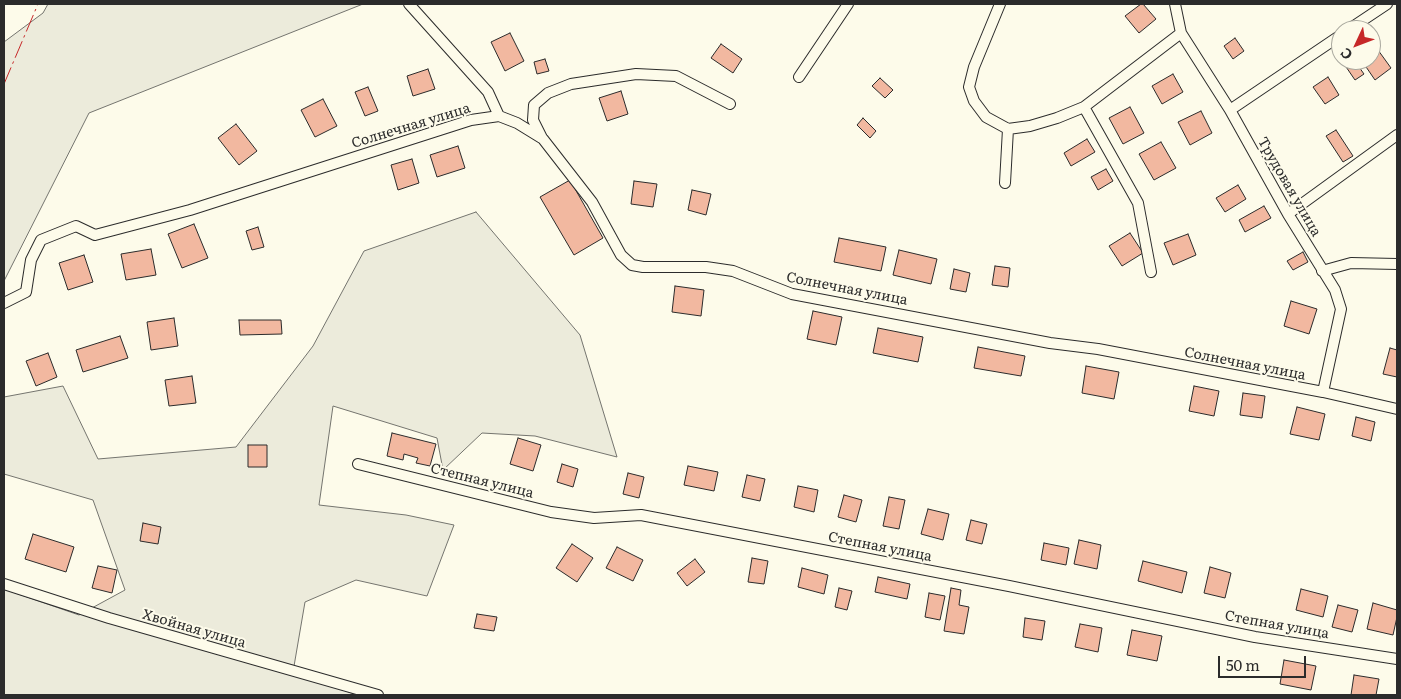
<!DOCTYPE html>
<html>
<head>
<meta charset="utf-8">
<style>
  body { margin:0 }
  #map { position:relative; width:1401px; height:699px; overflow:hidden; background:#fdfbea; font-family:Literata,serif }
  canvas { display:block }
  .frame { position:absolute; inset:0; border:5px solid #2b2b2b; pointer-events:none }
  .north { position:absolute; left:1331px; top:20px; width:50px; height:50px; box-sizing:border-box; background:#fdfbea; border:1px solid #a9a89e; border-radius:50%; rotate:227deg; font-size:14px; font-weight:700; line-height:20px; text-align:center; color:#2b2b2b }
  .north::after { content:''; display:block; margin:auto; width:18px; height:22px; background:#c62828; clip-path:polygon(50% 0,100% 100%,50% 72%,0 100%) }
  .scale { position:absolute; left:1218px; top:656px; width:88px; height:22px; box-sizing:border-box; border:2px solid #2b2b2b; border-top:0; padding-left:6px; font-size:15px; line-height:18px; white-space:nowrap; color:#2b2b2b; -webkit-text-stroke:4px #fdfbea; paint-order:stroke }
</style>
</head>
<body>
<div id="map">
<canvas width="1401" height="699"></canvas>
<div class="frame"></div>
<div class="north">С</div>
<div class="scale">50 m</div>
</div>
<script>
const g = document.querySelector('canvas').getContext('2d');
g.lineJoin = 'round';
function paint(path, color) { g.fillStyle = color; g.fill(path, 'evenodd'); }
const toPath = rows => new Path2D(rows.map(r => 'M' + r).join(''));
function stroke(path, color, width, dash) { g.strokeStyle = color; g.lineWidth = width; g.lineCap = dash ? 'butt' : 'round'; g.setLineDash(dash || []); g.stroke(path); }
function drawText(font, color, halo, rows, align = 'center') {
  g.font = font + ' Literata,serif'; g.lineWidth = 4; g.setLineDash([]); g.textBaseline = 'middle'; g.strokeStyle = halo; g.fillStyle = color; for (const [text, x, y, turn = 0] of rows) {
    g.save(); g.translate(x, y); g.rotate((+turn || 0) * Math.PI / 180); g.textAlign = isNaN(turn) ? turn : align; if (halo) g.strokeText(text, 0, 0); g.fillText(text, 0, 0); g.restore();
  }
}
const green = toPath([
  [48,4,363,4,89,113,4,281,4,42,43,13,48,4],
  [476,212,580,335,617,457,535,436,482,433,443,470,437,438,333,406,319,505,406,515,454,525,427,596,356,580,305,602,293,672,357,695,4,695,4,589,79,615,125,590,93,500,4,474,4,397,63,386,98,459,236,447,313,346,364,251,476,212]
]);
paint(green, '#ecebdb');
stroke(green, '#74746e', 1);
const building = toPath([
  [1141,4,1143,4,1156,19,1139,33,1125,16,1141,4],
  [510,33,524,61,505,71,491,42,510,33],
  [1235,38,1244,51,1233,59,1224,46,1235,38],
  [721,44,742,59,733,73,711,58,721,44],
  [1378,50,1391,68,1375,80,1362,61,1371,60,1371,55,1378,50],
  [545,59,549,71,537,74,534,62,545,59],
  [1343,60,1354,60,1364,74,1355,80,1342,61,1343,60],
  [428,69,435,89,413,96,407,76,428,69],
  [1173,74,1183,92,1162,104,1152,86,1173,74],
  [1328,77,1339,95,1325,104,1313,87,1328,77],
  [880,78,893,90,885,98,872,86,880,78],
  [368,87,378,111,365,116,355,92,368,87],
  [621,91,628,114,607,121,599,98,621,91],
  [323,99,337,126,315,137,301,110,323,99],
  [1130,107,1144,133,1123,144,1109,118,1130,107],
  [1201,111,1212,133,1190,145,1178,122,1201,111],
  [863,118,876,131,870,138,857,125,863,118],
  [236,124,257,151,239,165,218,138,236,124],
  [1336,130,1353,156,1343,162,1326,136,1336,130],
  [1087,139,1095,152,1071,166,1064,153,1087,139],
  [1161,142,1176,168,1154,180,1139,154,1161,142],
  [458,146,465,168,437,177,430,155,458,146],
  [412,159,419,183,398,190,391,165,412,159],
  [1106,169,1113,181,1098,190,1091,177,1106,169],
  [570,180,603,238,574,255,540,197,570,180],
  [634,181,657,184,653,207,631,204,634,181],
  [1238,185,1246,199,1225,212,1216,198,1238,185],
  [692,190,711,194,706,215,688,210,692,190],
  [1264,206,1271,218,1245,232,1239,220,1264,206],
  [194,224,208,258,182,268,168,234,194,224],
  [258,227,264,247,252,250,246,231,258,227],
  [1130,233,1143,253,1122,266,1109,246,1130,233],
  [1188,234,1196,255,1173,265,1164,243,1188,234],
  [839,238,886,247,881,271,834,262,839,238],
  [151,249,156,275,126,280,121,254,151,249],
  [899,250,937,259,931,284,893,275,899,250],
  [1303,252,1308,262,1293,270,1287,261,1303,252],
  [84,255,93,282,68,290,59,263,84,255],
  [995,266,1010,268,1008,287,992,285,995,266],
  [954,269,970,273,966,292,950,289,954,269],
  [675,286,704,290,701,316,672,312,675,286],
  [1291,301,1317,309,1309,334,1284,326,1291,301],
  [813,311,842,317,836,345,807,339,813,311],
  [174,318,178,346,151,350,147,322,174,318],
  [239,320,281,320,282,334,240,335,239,320],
  [878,328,923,337,918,362,873,353,878,328],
  [120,336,128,358,83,372,76,350,120,336],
  [978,347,1025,356,1021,376,974,368,978,347],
  [1390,348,1397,350,1397,377,1383,374,1390,348],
  [48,353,57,377,36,386,26,361,48,353],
  [1086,366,1119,372,1114,399,1082,393,1086,366],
  [192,376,196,403,169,406,165,380,192,376],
  [1194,386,1219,391,1214,416,1189,411,1194,386],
  [1243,393,1265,396,1262,418,1240,415,1243,393],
  [1297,407,1325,414,1319,440,1290,434,1297,407],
  [1356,417,1375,422,1371,441,1352,436,1356,417],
  [392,433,436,444,430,466,416,463,418,458,404,454,403,460,387,456,392,433],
  [518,438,541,445,533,471,510,464,518,438],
  [248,445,267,445,267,467,248,467,248,445],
  [562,464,578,469,573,487,557,482,562,464],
  [688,466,718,472,714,491,684,485,688,466],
  [628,473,644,477,639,498,623,494,628,473],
  [747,475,765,479,760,501,742,497,747,475],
  [798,486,818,490,814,512,794,507,798,486],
  [844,495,862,500,856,522,838,517,844,495],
  [889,497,905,500,899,529,883,526,889,497],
  [928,509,949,514,943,540,921,534,928,509],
  [971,520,987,524,982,544,966,540,971,520],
  [143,523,161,527,158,544,140,541,143,523],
  [33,534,74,547,66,572,25,559,33,534],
  [1079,540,1101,545,1097,569,1074,564,1079,540],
  [1044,543,1069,548,1066,565,1041,560,1044,543],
  [572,544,593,558,577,582,556,568,572,544],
  [617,547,643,560,633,581,606,568,617,547],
  [752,558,768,561,764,584,748,582,752,558],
  [695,559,705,572,687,586,677,573,695,559],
  [1143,561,1187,572,1182,593,1138,581,1143,561],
  [98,566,117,570,112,593,92,588,98,566],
  [1210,567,1231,573,1225,598,1204,593,1210,567],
  [802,568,828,575,824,594,798,587,802,568],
  [878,577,910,584,907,599,875,592,878,577],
  [839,588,852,591,847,610,835,607,839,588],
  [951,588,961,590,959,605,969,607,964,634,944,631,951,588],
  [1301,589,1328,596,1323,617,1296,610,1301,589],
  [929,593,945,596,940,620,925,617,929,593],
  [1373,603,1397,610,1397,617,1393,635,1367,629,1373,603],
  [1338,605,1358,610,1352,632,1332,627,1338,605],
  [477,614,497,617,494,631,474,628,477,614],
  [1025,618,1045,621,1042,640,1023,637,1025,618],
  [1080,624,1102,628,1098,652,1075,647,1080,624],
  [1132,630,1162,636,1157,661,1127,655,1132,630],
  [1284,660,1316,666,1311,690,1280,684,1284,660],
  [1354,675,1379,679,1376,695,1351,695,1354,675]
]);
paint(building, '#f2b8a0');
stroke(building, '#2b2b2b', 1);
const minor = toPath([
  [409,4,488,92,499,116],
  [1000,4,974,67,969,87,974,101,986,117,1008,129,1030,126,1057,118,1084,107,1181,33],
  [1175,4,1181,33,1230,110,1288,214,1335,290,1341,309,1323,392],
  [1348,30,1387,4],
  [799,77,848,4],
  [1084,107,1138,203,1151,272],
  [1230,110,1341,35],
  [542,138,533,120,534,105,548,93,571,84,636,74,676,76,730,104],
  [1005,183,1008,129],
  [1288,214,1397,135],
  [1322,271,1351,263,1397,264],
  [4,303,26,292,31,260,41,240,76,226,95,235,190,210,471,120,499,116,517,123,543,139,592,202,621,255,632,265,643,267,706,267,733,271,792,294,1050,343,1098,349,1323,392,1397,409],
  [358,464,551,512,594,518,641,515,1009,586,1255,637,1397,659],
  [4,584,109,618,378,695]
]);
stroke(minor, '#2b2b2b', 12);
stroke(minor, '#fdfbea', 10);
stroke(toPath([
  [4,84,38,4]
]), '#c62828', 1, [18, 4, 2.5, 4]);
drawText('14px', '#2b2b2b', '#fdfbea', [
  ["Солнечная улица",411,126,-17],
  ["Трудовая улица",1289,187,60],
  ["Солнечная улица",847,289,11],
  ["Солнечная улица",1245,364,11],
  ["Степная улица",482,481,14],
  ["Степная улица",880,547,11],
  ["Степная улица",1277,625,10],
  ["Хвойная улица",194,629,16]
]);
</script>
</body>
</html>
